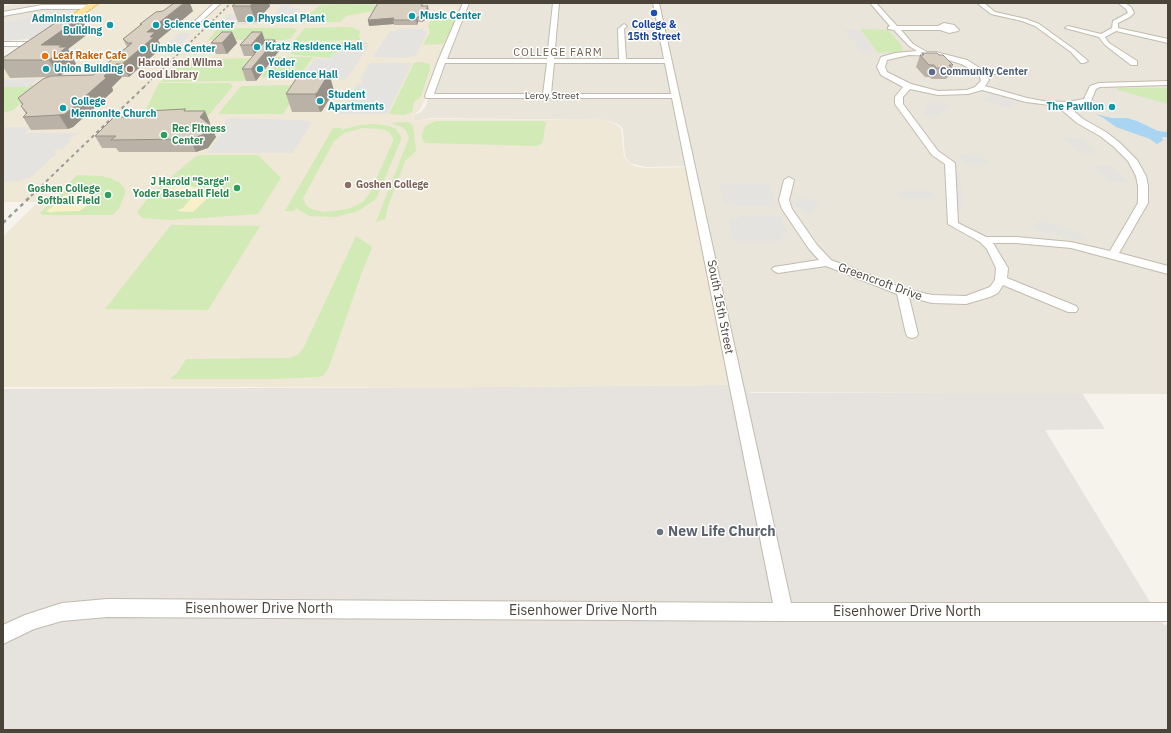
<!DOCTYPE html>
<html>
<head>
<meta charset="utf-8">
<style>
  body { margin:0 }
  #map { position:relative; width:1171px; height:733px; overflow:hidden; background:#f6f3ec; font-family:"IBM Plex Sans",sans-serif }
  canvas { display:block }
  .frame { position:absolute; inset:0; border:4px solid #4b4439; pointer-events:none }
</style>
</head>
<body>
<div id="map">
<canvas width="1171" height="733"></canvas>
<div class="frame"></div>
</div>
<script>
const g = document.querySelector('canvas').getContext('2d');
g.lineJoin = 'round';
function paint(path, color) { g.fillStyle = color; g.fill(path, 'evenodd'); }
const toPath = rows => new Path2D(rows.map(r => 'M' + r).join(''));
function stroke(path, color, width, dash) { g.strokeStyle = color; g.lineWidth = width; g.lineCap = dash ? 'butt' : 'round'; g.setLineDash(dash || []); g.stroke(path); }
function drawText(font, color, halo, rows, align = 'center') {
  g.font = font + ' "IBM Plex Sans",sans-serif'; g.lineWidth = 3; g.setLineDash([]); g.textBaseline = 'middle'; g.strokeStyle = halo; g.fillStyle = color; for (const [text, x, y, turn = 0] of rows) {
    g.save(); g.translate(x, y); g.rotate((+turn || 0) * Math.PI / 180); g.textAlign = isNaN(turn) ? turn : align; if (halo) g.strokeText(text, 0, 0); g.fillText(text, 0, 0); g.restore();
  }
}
paint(toPath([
  [20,3,95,3,79,15,42,14,3,22,3,6],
  [295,3,463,3,463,6,293,6],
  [467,3,656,3,689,166,646,167,630,163,625,157,623,129,618,124,606,120,433,118,414,121,414,115,421,112,425,107],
  [660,3,1168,3,1168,394,738,392,660,8]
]), '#eae5da');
paint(toPath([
  [729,385,751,393,1082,393,1105,429,1045,430,1164,625,1168,625,1168,730,3,730,3,389,506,387]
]), '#e6e2dd');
paint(toPath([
  [100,3,295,3,294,6,463,6,439,57,426,97,420,110,414,115,413,121,433,119,606,120,617,125,621,129,624,157,629,163,637,167,646,168,689,167,729,385,506,387,3,387,3,236,38,202,3,202,3,71]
]), '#efe8d6');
paint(toPath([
  [342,4,377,5,372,11,346,16,340,22,297,22,321,5],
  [450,19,456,20,453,25,451,25,452,27,443,44,423,45,430,32,428,26,431,20],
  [351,27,360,31,359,36,361,40,293,42,305,28],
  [222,28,293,28,297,30,291,38,285,40,208,40,218,29],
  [860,29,888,30,902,46,903,51,898,52,878,53],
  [362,41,369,44,345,44,338,52,333,53,330,58,297,55,291,54,293,51,285,51,291,43,354,42],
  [191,56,205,56,204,59,264,58,244,81,161,82,171,71,183,64],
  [276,57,313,57,298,79,261,77],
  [421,62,430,64,430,69,421,96,414,102,412,112,404,115,389,114,414,63],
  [159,83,229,83,233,86,207,117,144,113],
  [30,85,36,86,39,89,13,110,3,113,3,87,28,87],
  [302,85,283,114,218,114,241,86],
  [1116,88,1168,88,1168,104,1118,90],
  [436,121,543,121,547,123,545,126,543,142,538,146,425,143,422,139,422,135,425,126],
  [409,122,413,126,416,151,405,161,388,206,385,219,376,222,409,138,406,130,402,127,390,123],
  [375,124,389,126,396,129,401,137,401,140,376,199,358,211,336,217,309,216,296,208,294,211,285,211,333,128,341,128,341,130,360,125],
  [362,128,381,129,389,132,393,138,393,141,370,193,363,202,348,209,324,212,311,209,306,205,303,198,334,141,344,133],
  [200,155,258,155,281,178,258,214,171,220,142,218,137,212,152,193,195,157],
  [205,192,193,212,177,211,183,208,192,197,190,195,171,194],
  [77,175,101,176,110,178,120,183,125,189,125,194,119,208,113,215,42,215,40,213],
  [82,192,91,194,92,202,79,211,56,211,50,213,47,210,54,207,64,196],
  [171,225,260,226,208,310,105,309],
  [356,236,371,246,372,248,362,272,329,367,323,376,318,377,269,379,170,379,178,372,186,359,289,358,298,355,304,347]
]), '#d2eab5');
paint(toPath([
  [180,186,196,187,201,189,207,196,206,200,193,212,177,211,183,208,192,197,190,195,171,194,163,196,170,187],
  [82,192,91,194,93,198,90,204,79,211,46,212,64,196]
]), '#f9efc9');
paint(toPath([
  [245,3,294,3,290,8,301,8,295,14,274,14,282,5,254,5,248,12,266,12,264,14,240,14,233,22,260,22,258,24,224,25,221,22,229,14,233,14],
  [42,14,66,16,31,39,3,41,3,22],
  [399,28,424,29,424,31,428,31,416,55,405,58,373,57,390,31,396,31],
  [843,29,859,31,877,53,861,53,855,45,858,44,856,41,852,41],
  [179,33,192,33,181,44,167,45],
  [345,44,369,45,349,76,344,80,298,81,315,59,334,59,330,58,334,53,339,53],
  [370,63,412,63,387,114,339,114,347,101,351,101,353,97,350,97,357,84,362,84,363,80,360,80],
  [39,79,28,87,3,87,3,80],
  [990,94,1017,102,1010,108,984,100],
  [933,101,951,106,934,118,923,114,928,108,925,107],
  [228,118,301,120,312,122,293,153,207,153,224,131,219,130],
  [6,127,31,127,24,133,80,133,68,140,72,140,62,149,57,149,53,153,57,153,30,178,25,178,21,181,3,182,3,130],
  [1063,138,1081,138,1098,153,1080,153],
  [958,155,981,155,990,165,966,165],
  [1092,166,1111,166,1129,182,1110,182],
  [954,172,960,173,963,207,956,206],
  [720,184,769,184,777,207,736,206,735,203,724,203],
  [897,191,931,191,936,199,902,199],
  [799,197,805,199,820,202,810,214,792,204],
  [738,216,781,216,787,233,782,236,783,241,734,241,729,219,739,219],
  [1041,219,1085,236,1080,242,1053,232,1051,235,1033,228],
  [873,274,919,290,917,293,872,277]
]), '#e5e3e0');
paint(toPath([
  [1095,114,1112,118,1127,118,1137,121,1158,131,1168,132,1168,137,1162,137,1163,140,1157,144,1150,139,1116,127,1102,117]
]), '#a9d4f2');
const minor = toPath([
  [214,3,221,3,194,28,190,28,190,26,214,3],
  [463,3,469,3,447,59,547,59,553,3,559,3,554,59,619,59,618,29,624,24,627,26,624,29,626,59,664,59,653,3,659,3,791,603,1168,603,1168,621,784,621,107,617,62,621,34,629,3,644,3,625,25,615,62,603,107,599,773,603,672,98,426,98,425,96,438,61,463,3],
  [445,63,547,63,543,94,434,94,445,63],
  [554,63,665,63,671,94,551,94,554,63],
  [870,3,876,3,897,26,938,26,944,23,954,25,959,30,958,31,949,33,940,30,901,30,913,44,927,52,936,52,967,60,983,70,1001,70,1001,74,986,74,989,80,985,86,1027,98,1043,101,1068,102,1084,99,1090,86,1099,83,1168,81,1168,85,1100,87,1096,89,1090,103,1068,106,1083,119,1106,132,1120,143,1137,160,1146,176,1148,186,1148,203,1119,253,1168,266,1168,274,1071,248,1016,243,993,243,1008,268,1007,278,1076,306,1078,309,1076,312,1068,312,1003,285,998,293,990,297,966,304,932,303,909,297,918,334,916,337,912,338,908,337,906,334,897,294,826,266,778,273,774,271,772,269,774,267,819,260,809,249,782,209,779,200,784,180,789,177,794,180,789,200,792,209,817,245,831,260,905,289,932,295,966,296,990,287,995,280,996,268,987,249,980,242,948,224,945,164,932,155,895,104,895,97,903,87,881,75,877,67,881,57,895,53,917,51,909,46,894,30,888,29,888,27,890,26,870,3],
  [909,55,936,56,961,64,978,73,981,80,980,82,975,87,967,90,938,91,911,84,887,72,885,67,887,60,909,55],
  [910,89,938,95,968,94,982,90,1026,102,1057,106,1077,123,1100,136,1114,147,1128,161,1136,176,1138,186,1138,203,1110,251,1071,242,1016,237,986,237,958,223,955,163,938,151,903,104,903,97,910,89],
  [977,3,984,3,995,12,1026,19,1039,24,1075,50,1088,61,1084,63,1081,63,1071,52,1035,26,1022,21,991,14,977,3],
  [1118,3,1125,3,1131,7,1134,13,1130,17,1118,23,1118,28,1168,39,1168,43,1116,31,1105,37,1109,43,1137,61,1137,65,1131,65,1105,45,1099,37,1065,28,1068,26,1101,34,1112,28,1113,21,1128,13,1126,9,1118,3],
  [42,5,90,5,93,7,90,9,42,9,3,16,3,12,42,5],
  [3,42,36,42,39,44,36,46,3,46,3,42]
]);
const major = toPath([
  [90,3,99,3,60,31,54,31,53,29,54,27,90,3]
]);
stroke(minor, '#c2bbae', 2);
stroke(major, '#e6c16a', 2);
paint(minor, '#fff');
paint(major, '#ffe39c');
stroke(toPath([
  [144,87,231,3]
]), '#9a9a9a', 1.5, [2.5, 2.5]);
stroke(toPath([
  [31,196,145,86]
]), '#9a9a9a', 2, [3.5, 3.5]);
stroke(toPath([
  [3,223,32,195]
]), '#9a9a9a', 2.5, [4, 4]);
paint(toPath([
  [236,3,269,3,270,6,256,22,238,22,232,6],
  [423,6,429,12,425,20,422,22,418,22,417,25,394,25,394,24,369,26,368,20],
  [193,11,158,40,160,44,158,46,160,49,129,77,122,77,112,87,113,91,73,127,68,129,31,130,23,117,26,114,21,106,22,105,18,98,48,77,10,78,3,67,3,58,89,33,68,49,76,64,60,76,93,75,127,47,123,39,140,25,140,24],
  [232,32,237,43,227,54,216,54,211,43],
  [265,41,279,51,256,81,246,81,242,69,253,56,244,56,240,45],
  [922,53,939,55,953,65,948,77,946,79,932,79,929,77,925,77,916,67,920,55,922,55],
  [329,73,334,91,322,111,320,112,292,112,286,94],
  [186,111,205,111,210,123,210,124,216,137,208,148,196,152,119,152,116,148,102,148,95,136,135,117]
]), '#bab2a6');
paint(toPath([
  [184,3,190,3,193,11,158,40,160,44,158,46,160,49,129,77,122,64,147,32],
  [253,3,269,3,270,6,256,22,250,6],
  [428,6,429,12,425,20,422,22,422,17],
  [81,17,89,33,68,49,76,64,59,77,49,60,41,45],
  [417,17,418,22,417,25,416,20],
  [394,18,393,20,394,24,369,26,368,20],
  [232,32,237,43,227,54,222,43],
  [262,32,266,43,255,56,251,45],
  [275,40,279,51,256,81,251,69],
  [116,64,122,77,112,87,113,91,73,127,68,129,59,115],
  [329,73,334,91,322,111,320,112,315,94],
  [205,111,210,123,205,129,200,117],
  [210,125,216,137,208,148,196,152,190,139]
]), '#979187');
const building = toPath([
  [174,3,184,3,147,32,155,32,150,37,154,37,122,64,116,64,104,76,106,78,65,114,59,115,23,117,27,113,21,106,23,104,18,98,43,79,51,76,93,75,132,43,128,43,123,39,142,24,140,24,156,12,163,11,174,3],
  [236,3,253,3,250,6,232,6,236,3],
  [378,3,423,3,421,6,428,6,424,14,422,17,417,17,416,20,393,20,394,18,368,20,378,3],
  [64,17,81,17,41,45,62,45,59,47,67,47,49,60,3,60,3,58,64,17],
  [222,32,232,32,222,43,211,43,222,32],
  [252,32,262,32,251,45,240,45,252,32],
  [266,40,275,40,251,69,242,69,266,40],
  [922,53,937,53,939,55,943,55,953,65,949,65,951,68,936,68,934,65,929,65,920,55,924,55,922,53],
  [327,72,329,73,317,93,315,94,286,94,300,73,327,72],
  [185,109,184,111,205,111,200,117,210,125,202,135,190,139,111,140,116,136,95,136,114,117,135,117,134,115,147,111,185,109]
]);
paint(building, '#d8cfc1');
stroke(building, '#979187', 1);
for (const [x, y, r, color] of [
  [654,13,4,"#1a4fb4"],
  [412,16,4,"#0f9aa8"],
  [250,19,4,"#0f9aa8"],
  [110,25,4,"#0f9aa8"],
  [156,25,4,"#0f9aa8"],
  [257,47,4,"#0f9aa8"],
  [143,49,4,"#0f9aa8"],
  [45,56,4,"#e8710a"],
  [46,69,4,"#0f9aa8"],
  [130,69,4,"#8d6e63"],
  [260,69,4,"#0f9aa8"],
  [932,72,4,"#5c6f8a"],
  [320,101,4,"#0f9aa8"],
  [1112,107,4,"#0f9aa8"],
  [63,108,4,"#0f9aa8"],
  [164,135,4,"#2e9e5b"],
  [348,185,4,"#8d6e63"],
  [237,188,4,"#2e9e5b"],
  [108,195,4,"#2e9e5b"],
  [660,532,4,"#6b7280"]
]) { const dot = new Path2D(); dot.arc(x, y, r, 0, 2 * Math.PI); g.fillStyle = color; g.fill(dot); stroke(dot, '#fff', 1.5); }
drawText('bold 10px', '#0d838f', '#fff', [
  ["Music Center",420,16],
  ["Administration",102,19,"right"],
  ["Building",102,31,"right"],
  ["Physical Plant",258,19],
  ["Science Center",164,25],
  ["Kratz Residence Hall",265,47],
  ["Umble Center",151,49],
  ["Yoder",268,63],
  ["Residence Hall",268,75],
  ["Union Building",54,69],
  ["Student",328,95],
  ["Apartments",328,107],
  ["College",71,102],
  ["Mennonite Church",71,114],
  ["The Pavilion",1104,107,"right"]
], 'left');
drawText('bold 10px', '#164399', '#fff', [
  ["College &",654,25],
  ["15th Street",654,37]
]);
drawText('bold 10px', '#c56008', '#fff', [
  ["Leaf Raker Cafe",53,56]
], 'left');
drawText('bold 10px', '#785e54', '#fff', [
  ["Harold and Wilma",138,63],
  ["Good Library",138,75],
  ["Goshen College",356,185]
], 'left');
drawText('bold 10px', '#4e5e75', '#fff', [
  ["Community Center",940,72]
], 'left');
drawText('10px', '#4b4439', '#fff', [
  ["Leroy Street",552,96]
]);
drawText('bold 10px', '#27864d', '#fff', [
  ["Rec Fitness",172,129,"left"],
  ["Center",172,141,"left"],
  ["J Harold \"Sarge\"",229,182],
  ["Yoder Baseball Field",229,194],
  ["Goshen College",100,189],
  ["Softball Field",100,201]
], 'right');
g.letterSpacing = '1px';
drawText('11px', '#6e6250', '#fff', [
  ["COLLEGE FARM",558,53]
]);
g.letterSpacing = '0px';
drawText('12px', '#4b4439', '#fff', [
  ["Greencroft Drive",880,282,20],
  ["South 15th Street",720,307,79]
]);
drawText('bold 14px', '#5b616d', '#fff', [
  ["New Life Church",668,532]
], 'left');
drawText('14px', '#4b4439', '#fff', [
  ["Eisenhower Drive North",259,609],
  ["Eisenhower Drive North",583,611],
  ["Eisenhower Drive North",907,612]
]);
</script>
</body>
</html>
